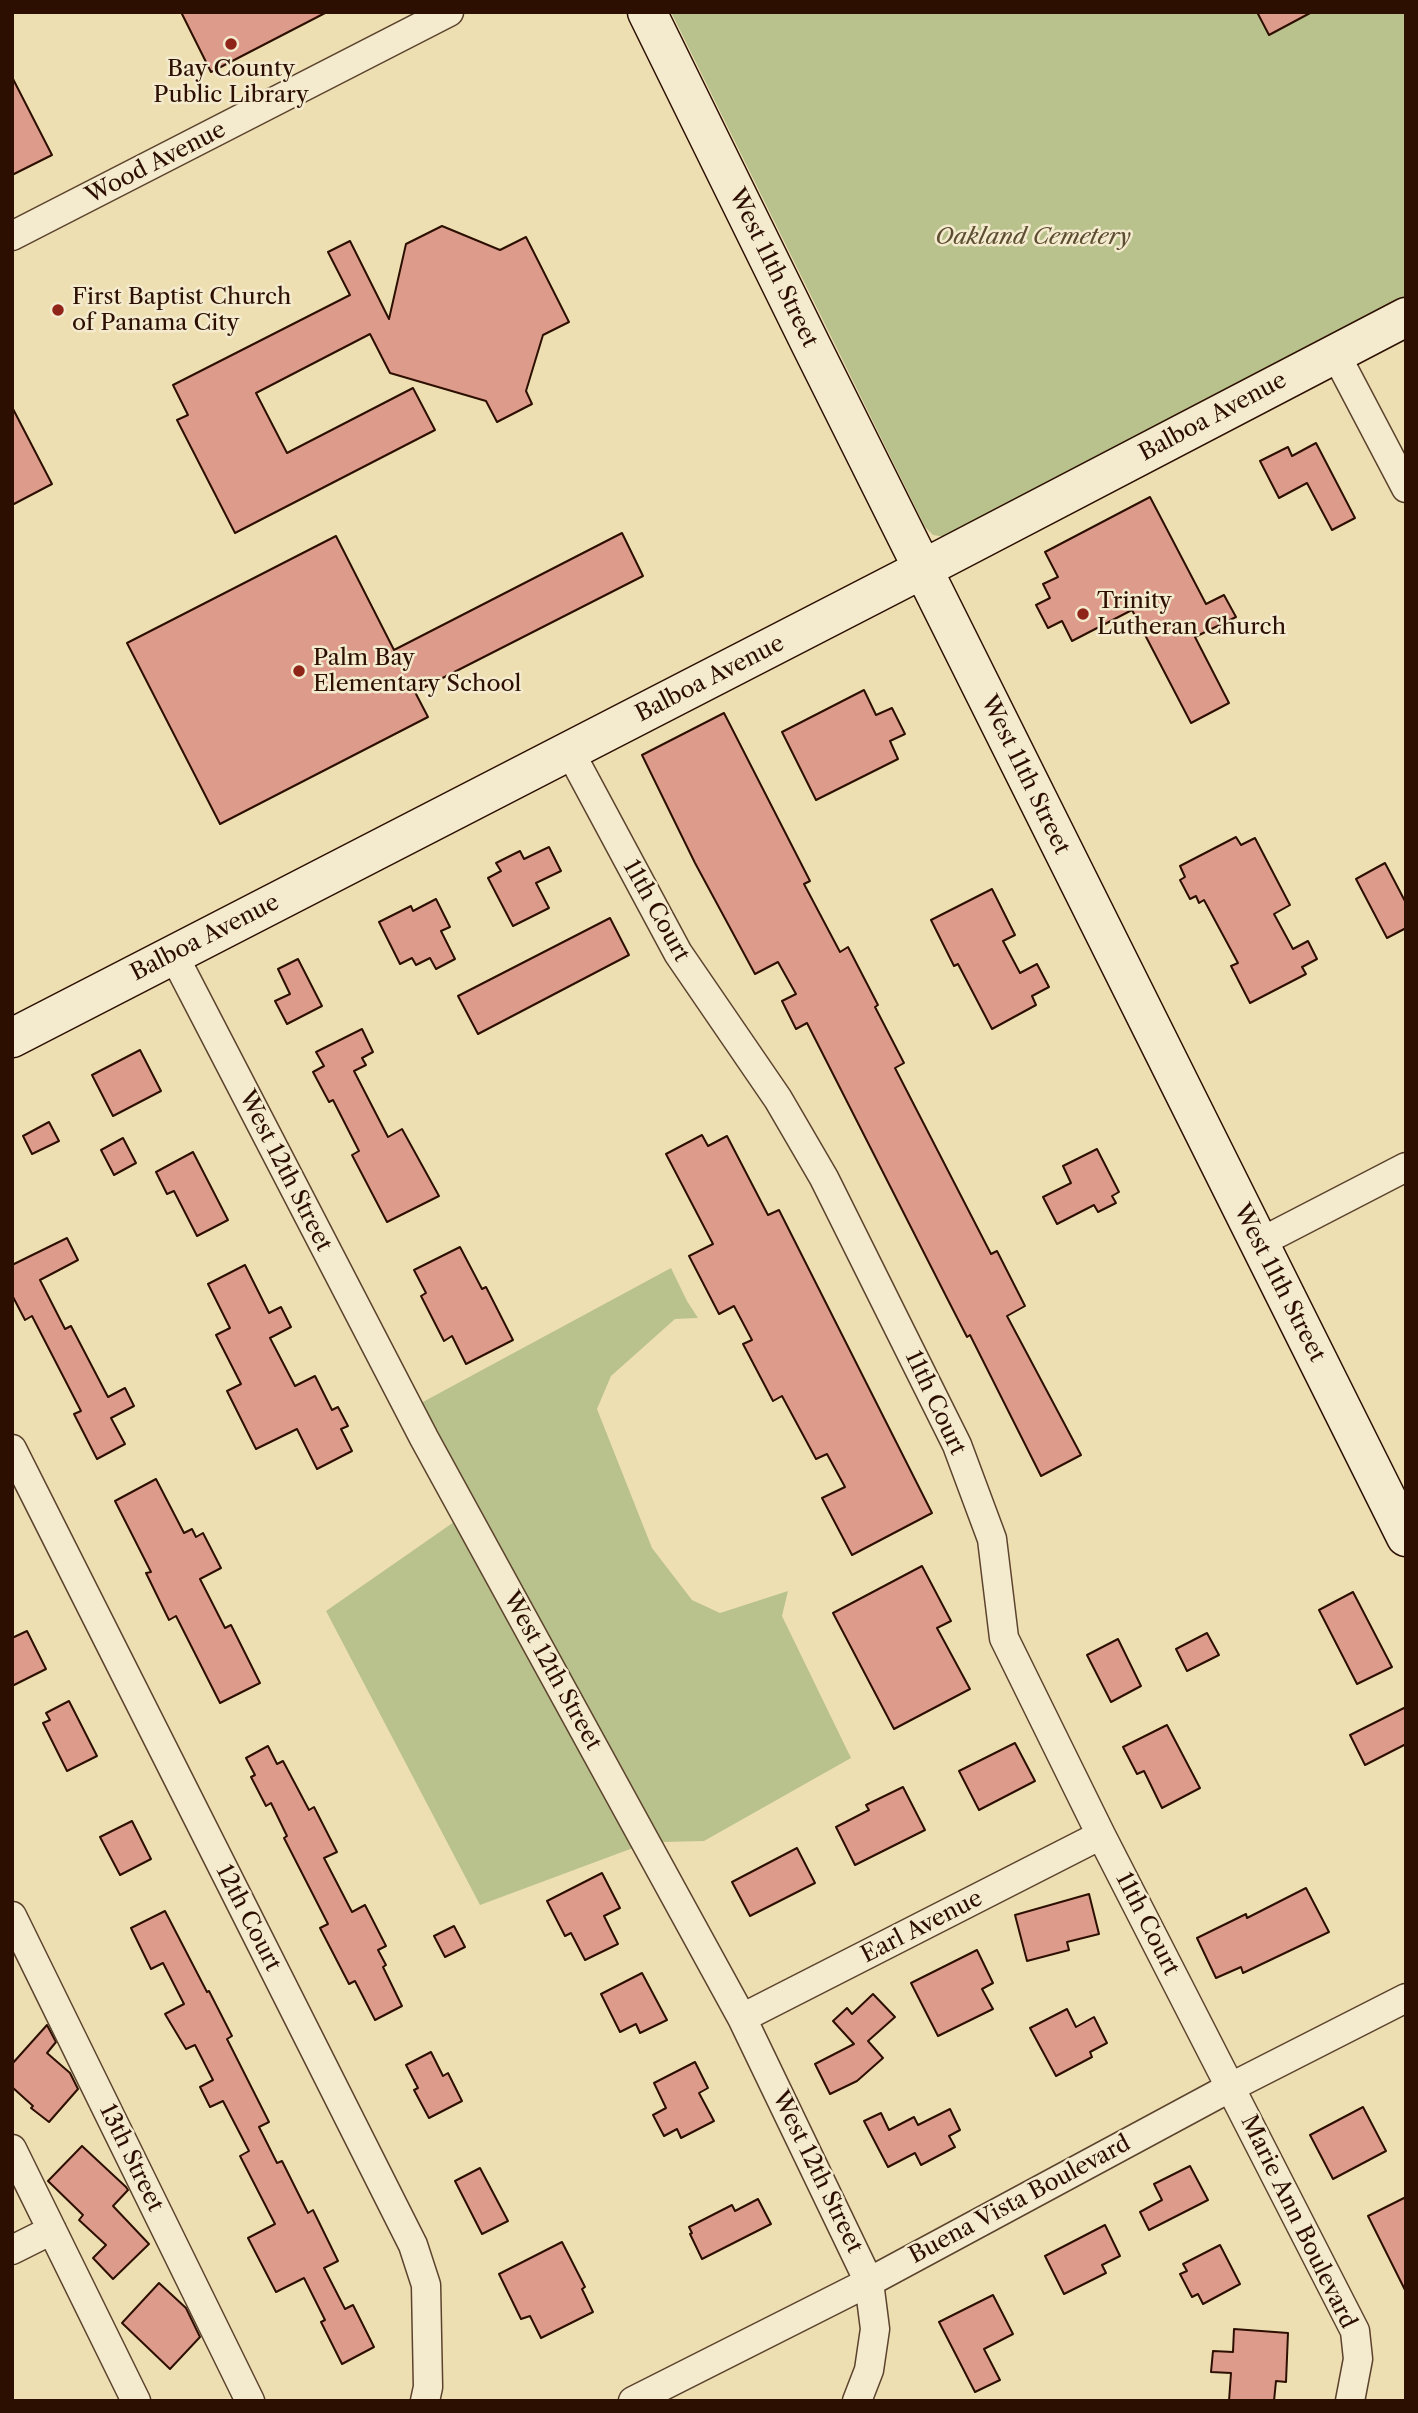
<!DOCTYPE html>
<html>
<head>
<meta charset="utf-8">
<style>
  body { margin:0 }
  #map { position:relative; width:1418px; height:2413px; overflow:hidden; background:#eedfb3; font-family:"Libre Caslon Text",serif }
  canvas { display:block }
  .frame { position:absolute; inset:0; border:14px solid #2c0f00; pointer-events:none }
</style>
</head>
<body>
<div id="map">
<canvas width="1418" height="2413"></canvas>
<div class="frame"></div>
</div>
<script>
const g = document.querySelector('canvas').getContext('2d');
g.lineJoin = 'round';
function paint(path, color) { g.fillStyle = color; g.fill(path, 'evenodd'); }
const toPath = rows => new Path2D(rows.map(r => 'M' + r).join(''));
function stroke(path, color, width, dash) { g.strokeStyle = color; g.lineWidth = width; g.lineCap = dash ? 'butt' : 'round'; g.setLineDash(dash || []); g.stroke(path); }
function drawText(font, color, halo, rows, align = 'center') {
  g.font = font + ' "Libre Caslon Text",serif'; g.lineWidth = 5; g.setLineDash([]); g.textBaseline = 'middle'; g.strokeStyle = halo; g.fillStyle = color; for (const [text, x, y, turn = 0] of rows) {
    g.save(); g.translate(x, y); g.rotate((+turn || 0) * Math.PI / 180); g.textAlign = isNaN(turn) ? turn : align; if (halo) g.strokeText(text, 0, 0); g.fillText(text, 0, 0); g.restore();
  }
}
paint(toPath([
  [671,12,1406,12,1406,297,955,533,945,537,933,535,925,527],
  [671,1268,687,1301,698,1318,675,1319,611,1376,597,1409,652,1548,692,1600,720,1613,788,1591,782,1616,851,1758,704,1841,662,1842,421,1403],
  [454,1522,633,1848,480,1905,326,1611]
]), '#b9c28c');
const building = toPath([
  [181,12,327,12,211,72,181,12],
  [1257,12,1312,12,1269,35,1257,12],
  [12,77,52,155,12,175,12,77],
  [442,226,500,250,526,237,569,322,543,335,526,391,532,404,497,422,486,401,390,373,370,334,256,393,287,453,413,388,435,430,235,533,177,420,188,415,173,385,350,295,328,252,350,241,389,319,406,244,442,226],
  [12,407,52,484,12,505,12,407],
  [1316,443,1355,518,1332,530,1307,483,1279,498,1260,461,1288,447,1292,456,1316,443],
  [1150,497,1206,604,1224,595,1236,617,1195,637,1229,703,1191,723,1132,610,1072,641,1062,621,1048,628,1036,605,1050,598,1043,584,1058,577,1045,552,1150,497],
  [622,533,643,576,415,692,428,717,220,824,127,643,336,536,394,650,622,533],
  [864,690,876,715,892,708,905,734,890,741,898,759,816,800,782,732,864,690],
  [724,713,810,881,804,884,840,952,848,947,878,1005,875,1007,904,1063,895,1068,991,1254,997,1251,1025,1306,1007,1316,1081,1455,1041,1476,970,1335,967,1337,948,1300,807,1023,796,1029,782,1001,796,994,778,962,755,974,695,863,642,755,724,713],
  [1236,837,1241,845,1255,838,1290,905,1274,914,1293,949,1308,941,1317,959,1302,967,1306,974,1250,1003,1231,966,1238,963,1204,900,1199,903,1196,896,1190,899,1180,880,1185,877,1180,866,1236,837],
  [549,847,561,871,536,883,549,908,513,926,488,878,501,871,496,863,520,851,524,859,549,847],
  [1385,863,1406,903,1406,928,1387,938,1356,879,1385,863],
  [992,889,1015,935,1003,941,1020,973,1037,964,1049,987,1032,996,1036,1005,992,1029,958,964,954,966,931,920,992,889],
  [436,899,450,927,441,931,455,959,436,969,430,958,416,965,412,958,400,964,379,922,411,906,413,911,436,899],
  [610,918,629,955,478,1034,458,996,610,918],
  [298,959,322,1006,287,1024,275,1001,290,994,278,969,298,959],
  [362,1029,373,1052,362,1058,366,1065,354,1071,388,1137,402,1129,439,1196,387,1222,352,1155,359,1151,333,1100,329,1102,313,1072,324,1066,316,1052,362,1029],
  [140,1050,161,1091,113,1116,92,1075,140,1050],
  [49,1122,59,1141,32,1154,23,1136,49,1122],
  [702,1135,708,1146,727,1136,768,1215,779,1210,932,1513,852,1555,822,1498,845,1487,827,1454,816,1459,782,1396,773,1401,743,1344,752,1340,734,1306,719,1314,689,1256,713,1244,666,1154,702,1135],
  [123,1138,136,1163,114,1175,101,1150,123,1138],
  [1097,1149,1119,1192,1112,1196,1116,1203,1098,1212,1094,1205,1057,1224,1043,1197,1071,1183,1063,1166,1097,1149],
  [193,1152,228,1220,197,1236,174,1191,167,1194,156,1172,193,1152],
  [67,1238,78,1260,40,1280,65,1329,71,1326,108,1397,125,1388,134,1406,111,1418,125,1444,97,1459,74,1414,81,1411,32,1316,25,1320,12,1295,12,1265,67,1238],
  [460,1247,482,1289,486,1287,513,1340,466,1364,452,1336,444,1341,421,1296,426,1293,414,1270,460,1247],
  [245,1265,269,1313,281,1307,291,1327,270,1338,295,1386,315,1376,332,1410,338,1407,348,1426,341,1429,352,1451,317,1469,297,1429,256,1449,227,1391,241,1384,216,1335,230,1328,208,1284,245,1265],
  [156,1479,184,1533,192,1529,196,1537,203,1533,221,1568,200,1579,225,1628,231,1625,260,1683,220,1703,176,1616,169,1620,146,1573,151,1572,115,1501,156,1479],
  [922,1566,951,1621,937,1628,970,1689,894,1729,833,1613,922,1566],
  [1353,1592,1392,1667,1357,1684,1319,1610,1353,1592],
  [27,1631,46,1669,12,1686,12,1638,27,1631],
  [1207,1633,1219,1655,1187,1671,1176,1649,1207,1633],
  [1118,1639,1141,1686,1111,1702,1087,1655,1118,1639],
  [69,1701,97,1756,67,1771,43,1723,50,1720,46,1713,69,1701],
  [1406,1707,1406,1744,1365,1765,1350,1735,1406,1707],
  [1167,1725,1200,1788,1162,1808,1144,1771,1137,1774,1123,1747,1167,1725],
  [1015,1743,1035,1781,979,1810,959,1771,1015,1743],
  [268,1746,277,1764,283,1761,309,1810,314,1807,337,1852,324,1858,352,1912,365,1905,386,1946,378,1950,386,1965,383,1967,402,2006,375,2020,355,1981,349,1984,320,1928,328,1924,284,1838,287,1836,271,1803,266,1806,251,1777,255,1775,246,1758,268,1746],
  [903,1787,925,1830,855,1865,836,1827,869,1810,866,1805,903,1787],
  [132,1821,151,1859,120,1875,100,1837,132,1821],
  [797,1848,815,1883,750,1916,732,1882,797,1848],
  [602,1873,620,1908,604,1916,618,1944,585,1960,571,1933,565,1936,547,1901,602,1873],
  [1306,1888,1329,1932,1243,1973,1241,1967,1216,1978,1197,1938,1246,1914,1247,1918,1306,1888],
  [1089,1894,1099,1934,1067,1942,1069,1950,1027,1961,1015,1915,1089,1894],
  [165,1911,207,1992,209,1991,232,2036,227,2039,269,2122,259,2127,277,2163,282,2161,308,2213,313,2210,338,2261,324,2268,345,2309,353,2305,374,2347,342,2364,321,2322,325,2320,304,2278,276,2292,248,2238,275,2224,240,2156,249,2151,223,2101,210,2107,200,2087,213,2080,195,2045,186,2049,165,2014,184,2004,163,1963,151,1969,131,1928,165,1911],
  [454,1926,465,1947,445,1957,434,1936,454,1926],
  [977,1950,993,1983,982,1989,993,2009,938,2036,911,1983,977,1950],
  [642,1973,667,2020,640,2033,636,2024,620,2032,601,1994,642,1973],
  [873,1994,895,2017,868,2041,883,2058,857,2081,830,2094,815,2064,854,2044,833,2021,847,2008,852,2014,873,1994],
  [1067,2009,1076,2027,1094,2017,1107,2043,1090,2052,1092,2057,1056,2076,1030,2028,1067,2009],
  [47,2025,56,2042,47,2053,70,2073,78,2089,49,2122,31,2108,33,2106,12,2087,12,2064,47,2025],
  [431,2052,443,2076,448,2073,462,2101,429,2118,414,2090,418,2088,406,2065,431,2052],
  [695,2062,708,2088,699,2093,714,2121,681,2138,677,2129,664,2136,653,2115,666,2108,654,2083,695,2062],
  [1363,2107,1386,2151,1333,2179,1310,2135,1363,2107],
  [950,2109,960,2130,949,2136,955,2147,921,2165,915,2153,888,2167,864,2121,881,2113,889,2130,914,2117,918,2125,950,2109],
  [82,2146,126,2187,128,2190,113,2206,149,2244,113,2279,93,2258,106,2245,79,2220,83,2215,48,2181,82,2146],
  [1190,2166,1208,2200,1149,2230,1140,2212,1162,2200,1154,2184,1190,2166],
  [480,2168,508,2221,482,2234,455,2181,480,2168],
  [1406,2197,1406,2292,1368,2216,1406,2197],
  [758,2199,771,2224,702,2259,690,2234,692,2233,689,2227,732,2205,735,2211,758,2199],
  [1105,2225,1120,2256,1102,2265,1106,2273,1064,2294,1045,2256,1105,2225],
  [562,2242,585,2287,582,2289,593,2312,541,2338,530,2316,521,2319,499,2274,562,2242],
  [1220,2245,1240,2284,1203,2304,1198,2294,1192,2297,1180,2274,1187,2271,1183,2264,1220,2245],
  [159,2283,186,2308,200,2337,170,2369,122,2323,159,2283],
  [993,2295,1013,2334,984,2349,1000,2380,975,2392,939,2322,993,2295],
  [1234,2329,1288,2333,1286,2382,1276,2381,1274,2401,1229,2401,1231,2373,1211,2372,1213,2351,1233,2352,1234,2329]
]);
paint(building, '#dd9b8b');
stroke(building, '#2c0f00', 2);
const street = toPath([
  [12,236,449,12],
  [1335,353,1406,488],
  [569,750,678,953,778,1099,824,1178,957,1445,992,1539,1004,1638,1101,1835,1355,2331,1358,2359,1350,2401],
  [173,954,424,1438,742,2018,869,2282,875,2329,869,2370,857,2401],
  [1259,1243,1406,1167],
  [12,1449,413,2245,426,2285,428,2387,425,2401],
  [12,1916,250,2401],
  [742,2018,1101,1835],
  [12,2149,136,2401],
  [12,2250,52,2230],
  [633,2401,869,2282,1231,2087,1406,1998]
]);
const secondary = toPath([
  [647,12,811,345,1406,1537],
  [12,1038,946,557,1406,317]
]);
stroke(street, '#5c432d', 31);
stroke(secondary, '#2c0f00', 41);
stroke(street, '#f4eace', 28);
stroke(secondary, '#f4eace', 38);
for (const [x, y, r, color] of [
  [231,44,7,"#8f2418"],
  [58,310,7,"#8f2418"],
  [1083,614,7,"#8f2418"],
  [299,671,7,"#8f2418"]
]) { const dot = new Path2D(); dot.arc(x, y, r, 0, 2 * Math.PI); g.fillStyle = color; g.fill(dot); stroke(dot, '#f4eace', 2.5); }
drawText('23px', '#2c0f00', '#f4eace', [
  ["Bay County",231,69,"center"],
  ["Public Library",231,95,"center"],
  ["First Baptist Church",72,297],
  ["of Panama City",72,323],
  ["Trinity",1097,601],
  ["Lutheran Church",1097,627],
  ["Palm Bay",313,658],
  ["Elementary School",313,684]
], 'left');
drawText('23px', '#2c0f00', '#f4eace', [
  ["Wood Avenue",156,163,-27],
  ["West 11th Street",773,268,64],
  ["Balboa Avenue",1213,417,-28],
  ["Balboa Avenue",710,679,-27],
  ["West 11th Street",1025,775,64],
  ["11th Court",656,911,61],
  ["Balboa Avenue",205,938,-27],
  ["West 12th Street",285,1171,63],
  ["West 11th Street",1279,1283,63],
  ["11th Court",935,1403,65],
  ["West 12th Street",552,1671,61],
  ["12th Court",248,1918,63],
  ["11th Court",1147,1924,63],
  ["Earl Avenue",922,1927,-27],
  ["13th Street",131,2158,64],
  ["West 12th Street",817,2172,64],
  ["Buena Vista Boulevard",1020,2200,-28],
  ["Marie Ann Boulevard",1298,2222,64]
]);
drawText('italic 23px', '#5d4e31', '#f4eace', [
  ["Oakland Cemetery",1033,237]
]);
</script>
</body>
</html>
